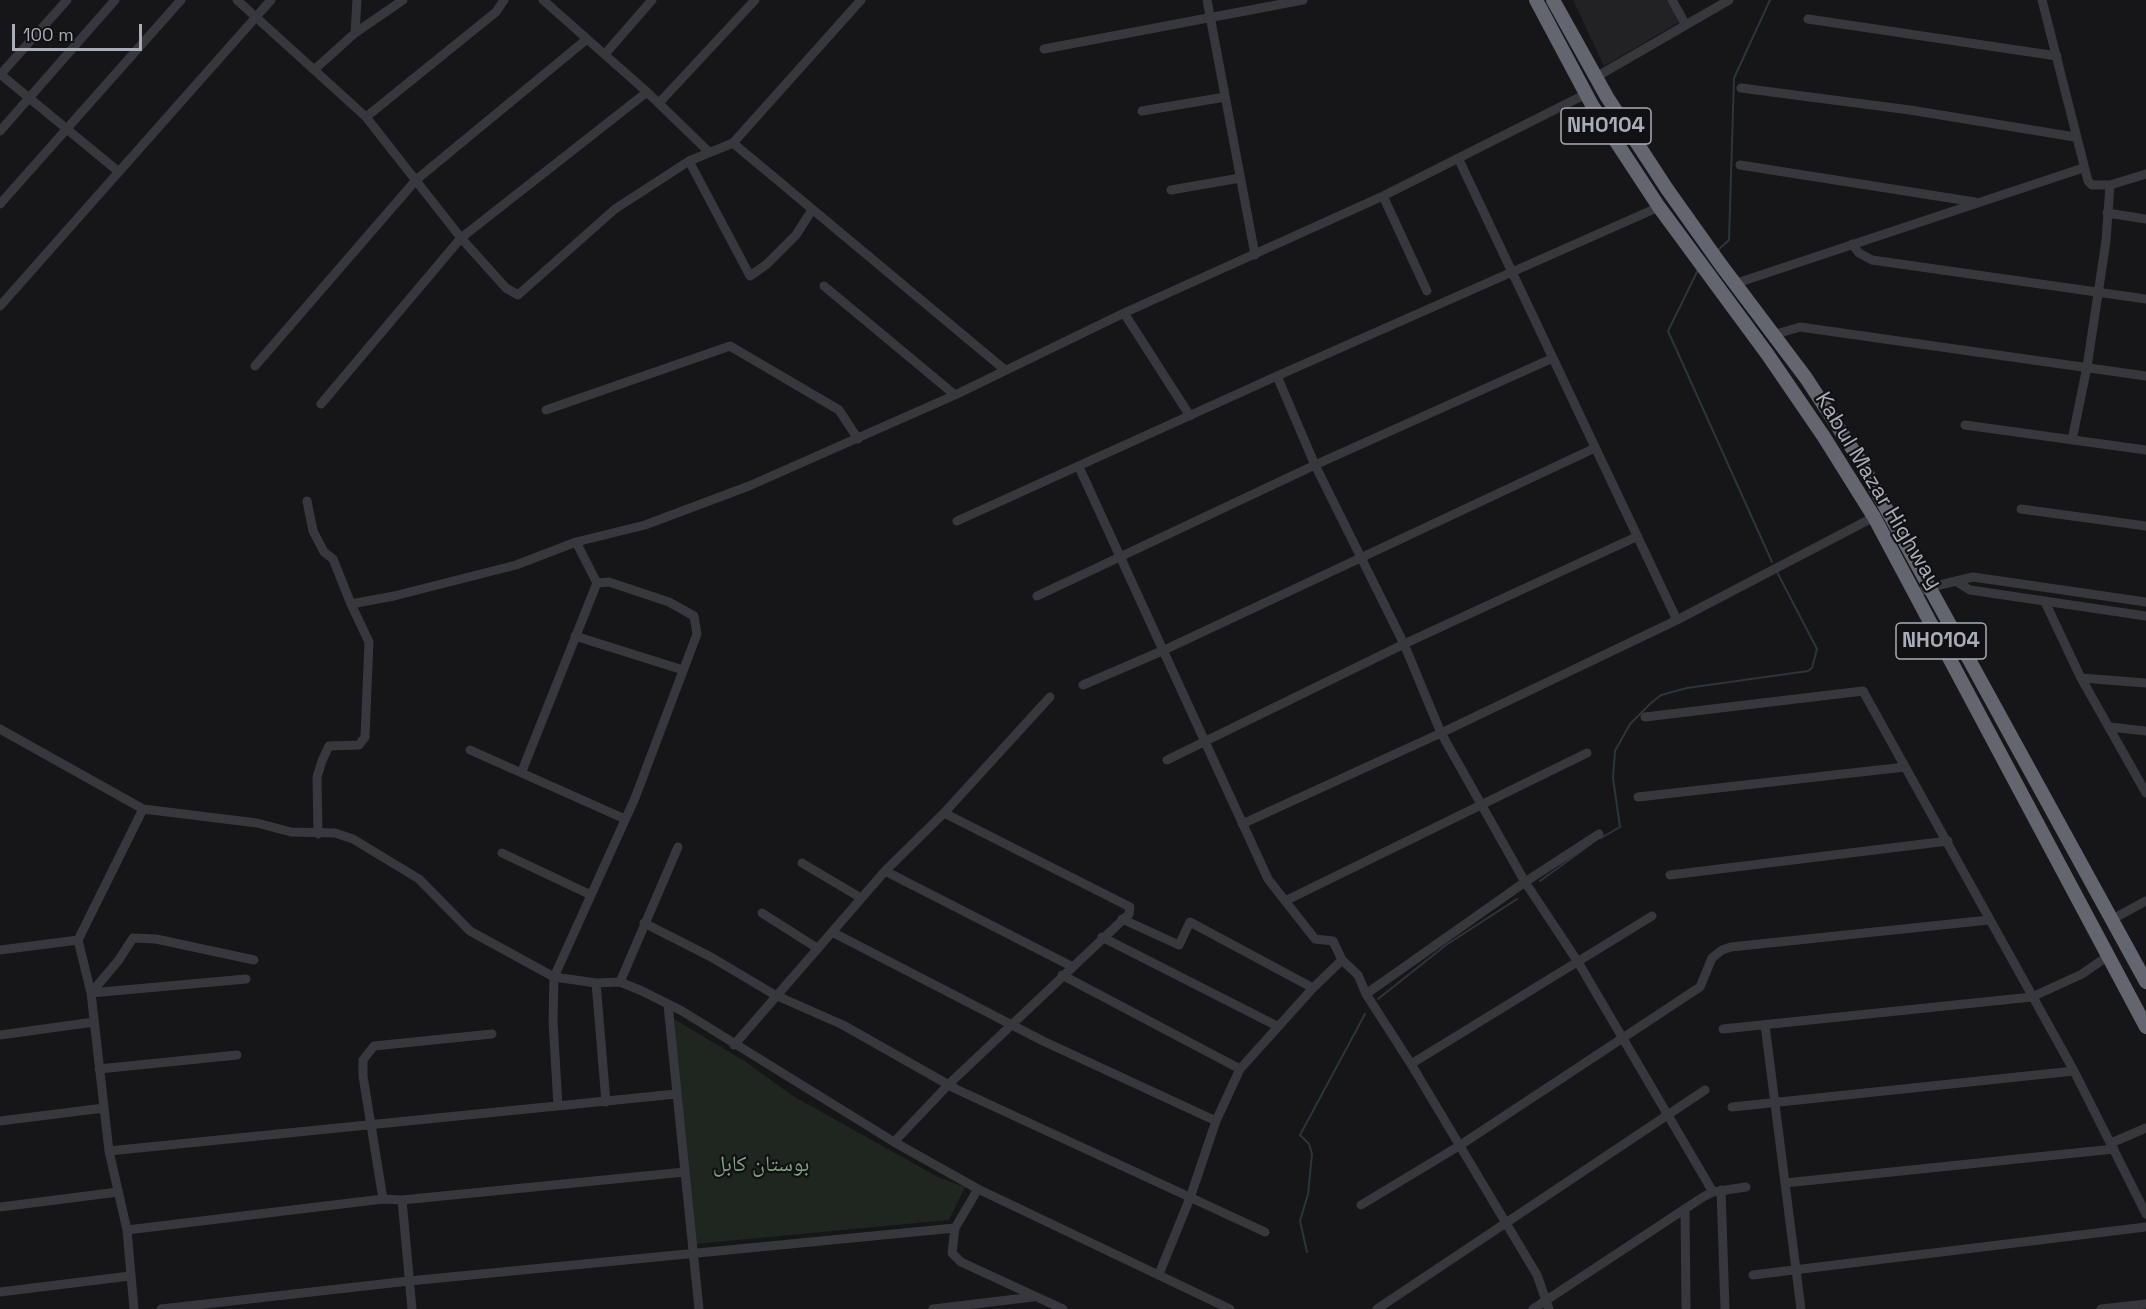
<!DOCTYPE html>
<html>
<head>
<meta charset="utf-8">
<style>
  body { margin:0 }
  #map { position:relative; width:2146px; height:1309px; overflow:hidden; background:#161618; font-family:"Space Grotesk",sans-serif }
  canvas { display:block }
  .scale { position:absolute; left:12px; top:24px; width:130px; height:27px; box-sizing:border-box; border:3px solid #a8adb8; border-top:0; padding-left:8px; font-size:18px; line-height:21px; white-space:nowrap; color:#a8adb8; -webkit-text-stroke:4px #111113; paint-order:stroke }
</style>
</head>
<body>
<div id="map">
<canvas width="2146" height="1309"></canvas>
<div class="scale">100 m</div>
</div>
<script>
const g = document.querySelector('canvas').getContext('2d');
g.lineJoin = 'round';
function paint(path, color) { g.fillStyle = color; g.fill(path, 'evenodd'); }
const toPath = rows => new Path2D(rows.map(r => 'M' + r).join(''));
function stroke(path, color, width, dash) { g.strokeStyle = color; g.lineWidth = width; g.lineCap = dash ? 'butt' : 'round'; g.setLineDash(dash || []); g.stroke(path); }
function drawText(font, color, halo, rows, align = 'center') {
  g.font = font + ' "Space Grotesk","Noto Naskh Arabic",sans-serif'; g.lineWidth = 4.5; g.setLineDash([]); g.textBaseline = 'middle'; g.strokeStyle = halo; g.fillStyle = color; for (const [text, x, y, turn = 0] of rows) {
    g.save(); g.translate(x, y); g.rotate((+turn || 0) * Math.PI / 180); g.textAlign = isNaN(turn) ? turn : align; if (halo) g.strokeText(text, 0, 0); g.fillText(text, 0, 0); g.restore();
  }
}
paint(toPath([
  [1573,0,1670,0,1683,20,1604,66]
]), '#222225');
paint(toPath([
  [671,1017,746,1062,793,1096,938,1177,965,1187,949,1220,695,1244]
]), '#1e261f');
stroke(toPath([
  [1717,251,1729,240,1734,78,1770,0],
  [1698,270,1668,331,1772,562],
  [1601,838,1620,827,1613,778,1615,751,1630,724,1651,703,1661,695,1687,688,1808,671,1812,668,1817,649,1777,572],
  [1540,881,1591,844],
  [1378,999,1446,945,1517,899],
  [1307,1252,1300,1221,1308,1194,1312,1154,1309,1144,1300,1135,1365,1014]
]), '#2c353c', 2);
stroke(toPath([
  [237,0,366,117,461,238,506,288,518,295,615,209,689,161,733,143,861,0],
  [543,0,647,92,708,151],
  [1207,0,1255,255],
  [1672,0,1686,25],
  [2042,0,2088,181,2092,185,2110,185,2146,174],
  [1808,19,2057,56],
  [355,33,357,0],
  [1044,49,1303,0],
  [605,54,652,0],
  [314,70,355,33,403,0],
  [0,74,119,172],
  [0,75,67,0],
  [1596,77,1729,0],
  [1741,88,1910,110,2075,137],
  [659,103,755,0],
  [1142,111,1225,97],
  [366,117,496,12,504,0],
  [0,131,115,0],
  [733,143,1005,370],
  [1459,160,1677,620],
  [689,161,750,276,767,264,796,235,812,210],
  [1740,165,1975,202],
  [1171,190,1240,178],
  [1383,196,1427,291],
  [0,204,181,0],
  [2107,213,2146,219],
  [1852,244,1859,253,1872,260,2146,299],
  [1734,284,2083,168],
  [824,286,955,395],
  [0,306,271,0],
  [1124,313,1190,416],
  [1773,335,1800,327,2146,376],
  [255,366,416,180,587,39],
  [1277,376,1315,465,1404,644,1441,733,1525,882,1578,962,1713,1192],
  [321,404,461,238,647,92],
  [546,410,730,346,839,410,858,439],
  [1965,425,2146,450],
  [2072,440,2087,367,2106,241,2110,185],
  [1079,467,1268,879,1315,939,1333,941,1342,960,1358,975,1366,994,1411,1064,1537,1275,1549,1309],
  [307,501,313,531,324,552,333,559,351,604,369,642,365,737,359,745,329,746,322,761,317,777,318,834],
  [2021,509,2146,526],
  [957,521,1277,376,1659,207],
  [1957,582,1970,590,2146,616],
  [1916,594,1931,587,1973,577,2146,602],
  [1037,596,1315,465,1553,358],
  [2045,602,2081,678,2146,793],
  [351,604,394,596,516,565,576,542,645,525,749,486,955,395,1124,313,1383,196,1586,94],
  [575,636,683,670],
  [2081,678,2146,683],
  [1083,685,1162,651,1595,448],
  [1645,717,1863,691,2074,1071,2146,1214],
  [2110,727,2146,731],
  [0,729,143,809,257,823,291,832,335,833,353,839,419,879,470,931,554,977,596,983,620,982,642,991,682,1011,894,1142,978,1189,1230,1309],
  [470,750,625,819],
  [1167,760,1404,644,1636,537],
  [522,771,597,583],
  [1638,797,1905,767],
  [1242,824,1441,733,1677,620,1874,517],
  [502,853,591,895],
  [802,863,861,898],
  [885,871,1071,966],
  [1670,875,1948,841],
  [1285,901,1587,753],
  [762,913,817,948],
  [1122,919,1179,945,1190,922,1313,988],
  [2111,920,2146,901],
  [644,923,711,957,775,995,843,1025,956,1089,1265,1232],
  [832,932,1043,1041,1216,1121],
  [1102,937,1277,1026],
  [0,950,78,940],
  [1062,975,1240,1069],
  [620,982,678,847],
  [596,983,606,1102],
  [91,993,118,961,133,938,156,939,254,960],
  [91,993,246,979],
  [1366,994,1525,882,1599,834],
  [668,1005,699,1309],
  [1765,1025,1801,1309],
  [1723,1029,2032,997,2082,974,2108,956],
  [0,1035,94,1022],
  [734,1045,885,871,944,813,1050,697],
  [1411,1064,1652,916],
  [99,1069,237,1055],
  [558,1106,553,1022,554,977,635,798,697,634,694,616,669,602,609,582,597,583,576,542],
  [1732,1107,2074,1071],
  [0,1121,104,1108],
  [894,1142,949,1084,1129,914,1130,907,944,813],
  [2111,1143,2146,1128],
  [109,1151,676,1094],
  [1785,1183,2114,1149],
  [978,1189,955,1228,952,1253,961,1262,1063,1309],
  [1721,1190,1725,1309],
  [383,1199,363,1076,363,1060,374,1046,492,1034],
  [402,1200,412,1309],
  [1361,1205,1459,1146,1700,987,1712,958,1722,950,1731,947,1989,920],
  [0,1207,118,1192],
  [1685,1209,1686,1307],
  [127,1230,383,1199,402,1200,685,1172],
  [1159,1274,1190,1198,1216,1121,1240,1069,1313,988,1342,960],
  [1753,1275,2146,1227],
  [0,1292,130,1276],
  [134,1309,127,1230,109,1151,91,993,78,940,143,809],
  [161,1309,409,1281,955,1228],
  [933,1309,1033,1297],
  [1377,1309,1705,1090],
  [1533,1309,1703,1197,1713,1192,1746,1187],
  [2101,1309,2146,1304]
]), '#37383d', 9);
stroke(toPath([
  [1536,0,1592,105,1659,207,1768,355,1824,437,1874,517,2146,1027],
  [1553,0,1607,97,1667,189,1721,265,1806,378,1859,459,2146,982]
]), '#63666e', 14);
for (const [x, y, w] of [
  [1606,126,90],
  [1941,641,90]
]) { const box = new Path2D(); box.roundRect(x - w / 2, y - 18, w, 36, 4.5); g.fillStyle = '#111113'; g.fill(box); stroke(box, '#a8adb8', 1.5); }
drawText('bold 21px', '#a8adb8', null, [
  ["NH0104",1606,126],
  ["NH0104",1941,641]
]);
drawText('22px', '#a8adb8', '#111113', [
  ["Kabul Mazar Highway",1878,491,59]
]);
drawText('22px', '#7fa381', '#111113', [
  ["بوستان کابل",761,1165]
]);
</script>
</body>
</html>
